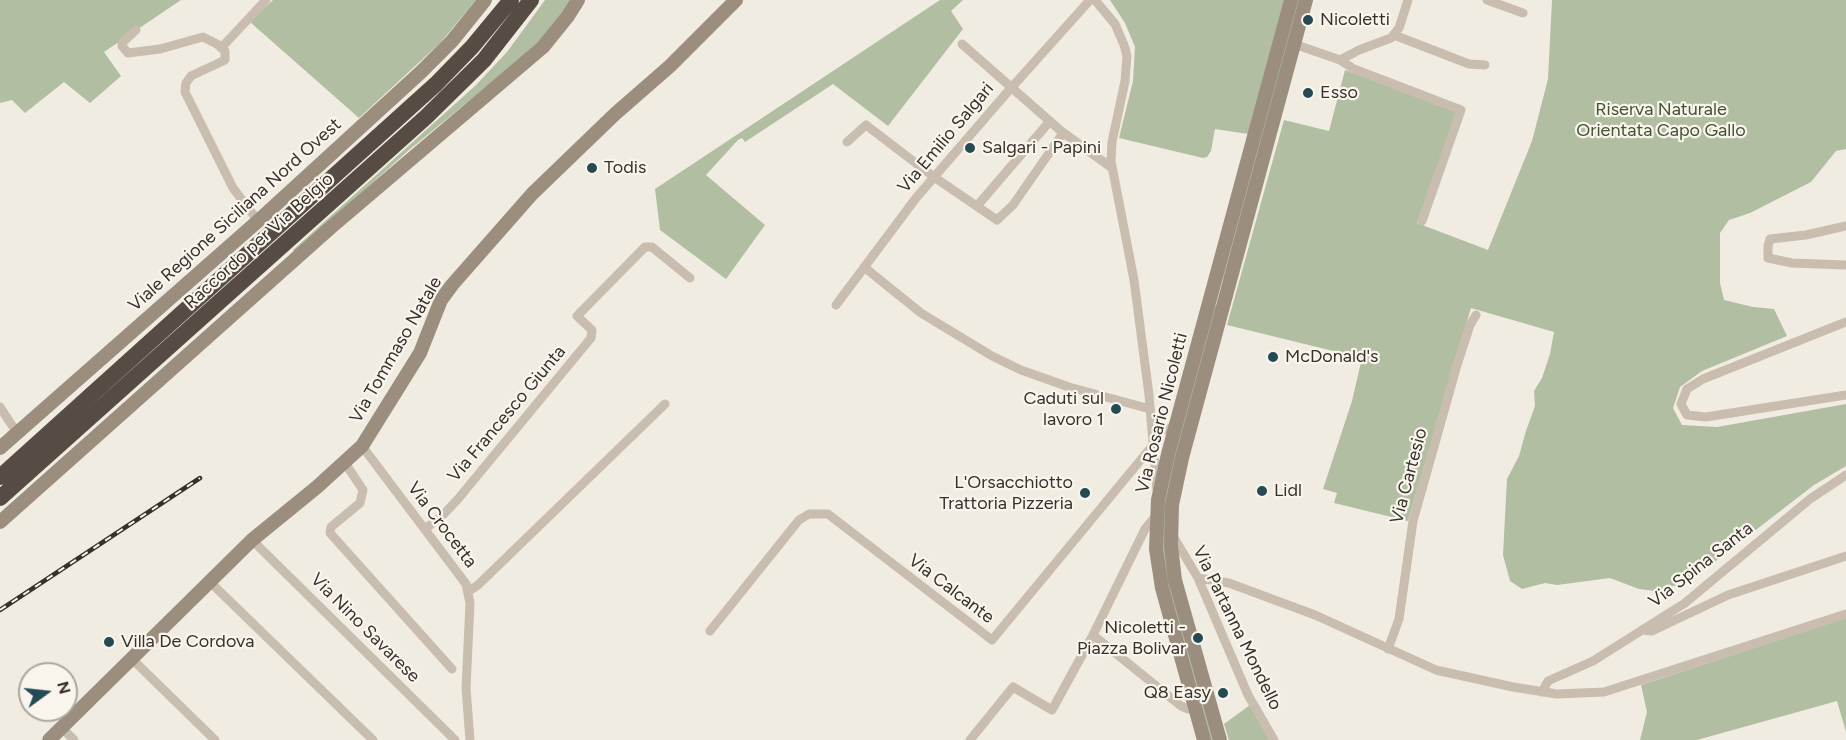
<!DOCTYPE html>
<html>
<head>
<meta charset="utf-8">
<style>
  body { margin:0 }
  #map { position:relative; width:1846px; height:740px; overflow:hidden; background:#f1ece1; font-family:Figtree,sans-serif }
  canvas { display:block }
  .north { position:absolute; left:18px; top:662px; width:60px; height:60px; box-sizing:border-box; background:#f9f5ed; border:2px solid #aba79f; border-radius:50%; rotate:75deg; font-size:16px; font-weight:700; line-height:24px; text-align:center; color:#37312b }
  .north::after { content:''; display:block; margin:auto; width:21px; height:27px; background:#254a54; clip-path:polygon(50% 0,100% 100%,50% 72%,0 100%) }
</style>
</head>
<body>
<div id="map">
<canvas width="1846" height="740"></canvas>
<div class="north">N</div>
</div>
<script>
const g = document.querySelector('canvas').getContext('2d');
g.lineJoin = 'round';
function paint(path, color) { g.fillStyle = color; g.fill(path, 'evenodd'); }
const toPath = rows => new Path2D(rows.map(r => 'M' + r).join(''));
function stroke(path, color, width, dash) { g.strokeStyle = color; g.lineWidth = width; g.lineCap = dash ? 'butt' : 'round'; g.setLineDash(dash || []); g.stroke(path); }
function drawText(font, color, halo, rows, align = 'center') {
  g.font = font + ' Figtree,sans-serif'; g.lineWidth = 4.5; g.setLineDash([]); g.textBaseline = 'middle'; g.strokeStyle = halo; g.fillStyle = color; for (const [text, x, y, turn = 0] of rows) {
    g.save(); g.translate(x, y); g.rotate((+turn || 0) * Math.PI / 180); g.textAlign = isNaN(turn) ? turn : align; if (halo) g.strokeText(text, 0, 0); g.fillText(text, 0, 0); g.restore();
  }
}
paint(toPath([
  [0,0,181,0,104,52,121,76,90,103,64,82,25,113,12,100,0,103],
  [273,0,476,0,441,42,359,118,250,22],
  [545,0,571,0,563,14,538,44,409,150,295,252,293,250,476,85,507,52],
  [940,0,963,0,951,11,963,29,888,126,833,84,745,142,742,138,738,140,706,175,765,225,726,279,660,230,655,189],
  [1110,0,1284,0,1248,134,1215,129,1211,151,1207,157,1203,158,1119,138,1133,81,1135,47,1125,23],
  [1297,0,1302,0,1225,278,1223,278],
  [1552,0,1846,0,1846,149,1836,151,1811,182,1750,213,1729,220,1720,233,1720,283,1724,300,1753,307,1774,309,1787,336,1702,371,1680,387,1673,408,1682,425,1717,427,1846,404,1846,466,1814,485,1704,570,1685,583,1655,591,1639,589,1610,578,1557,585,1545,583,1522,589,1510,581,1503,555,1507,479,1519,456,1526,431,1535,406,1534,391,1542,378,1550,354,1554,332,1471,308,1408,521,1334,503,1337,493,1323,489,1352,401,1362,358,1227,325,1284,120,1329,131,1345,70,1457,112,1417,223,1488,250,1532,141,1548,79],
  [1214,306,1217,306,1180,444,1168,573,1215,740,1210,740,1169,597,1162,559,1163,495],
  [1846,618,1846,732,1837,701,1697,740,1640,740,1647,712,1641,685],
  [1250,705,1270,740,1229,740,1224,724]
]), '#b1bea2');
stroke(toPath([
  [1095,0,1115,24,1124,45,1127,56,1125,81,1112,142,1111,161,1134,280,1149,395,1157,490],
  [1487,0,1523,13],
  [136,30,122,43,122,46,128,53,160,49,203,37,217,44,225,51,225,60,191,76,186,83,185,92,233,188,258,221],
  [1394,35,1469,64,1485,65],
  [962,44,1061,131,1112,168],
  [1294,44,1340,60,1354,69,1461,110,1422,221],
  [222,47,266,0],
  [1340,60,1359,50,1391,38,1399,28,1408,0],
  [847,142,866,125,934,177,997,220,1013,205,1063,133],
  [977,206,1050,121],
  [1846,226,1806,235,1770,239,1768,246,1768,258,1792,263,1846,265],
  [864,267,921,313,992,356,1021,370,1069,387,1150,409],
  [836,305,916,198,1004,96,1090,0],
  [1846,322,1703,379,1687,389,1681,404,1687,415,1706,417,1846,395],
  [0,407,17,433],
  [1151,421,1157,428,1163,430,1169,429,1176,424],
  [362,446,466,584,470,603,466,688,470,740],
  [345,463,363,490,360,503,331,527,330,533,452,669],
  [425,529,443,515,458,499,591,338,592,330,577,316,641,251,645,247,652,247,690,278],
  [1173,536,1198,578,1248,695,1274,740],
  [252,540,455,740],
  [1198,578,1229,583,1315,615,1436,670,1513,687,1557,694,1604,692,1846,614],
  [210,582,373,740],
  [469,591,478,585,665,404],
  [1642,630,1652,631,1728,595,1846,556],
  [710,631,799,520,809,514,828,514,992,640,1153,445],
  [1093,635,1181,706,1188,709,1196,709],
  [1388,649,1399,619,1413,521,1457,365,1470,325,1476,315],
  [131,658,215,740],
  [1542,692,1548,681,1593,661,1685,603,1810,499,1846,475],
  [61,727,74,740],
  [970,740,1013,687,1052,710,1093,635,1145,529,1156,516]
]), '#c8bdae', 9);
stroke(toPath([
  [0,448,258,221,421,72,452,41,485,0],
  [0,522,329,229,543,47,568,16,578,0],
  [49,740,252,540,317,487,362,446,420,353,441,300,452,285,532,194,615,114,670,66,736,0],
  [1204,740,1162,588,1156,549,1158,500,1168,454,1291,0],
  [1220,740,1175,580,1171,546,1172,505,1182,458,1306,0]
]), '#9b8e7f', 14);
stroke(toPath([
  [0,477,436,84,472,47,511,0],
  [0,498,426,117,484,60,531,0]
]), '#574c44', 16);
const rail = toPath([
  [0,610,200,478]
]);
stroke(rail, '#37312b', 4.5);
stroke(rail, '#f9f5ed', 2, [7]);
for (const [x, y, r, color] of [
  [1308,20,6,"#254a54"],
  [1308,93,6,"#254a54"],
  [970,148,6,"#254a54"],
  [592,168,6,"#254a54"],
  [1273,357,6,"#254a54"],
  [1116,409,6,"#254a54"],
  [1262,491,6,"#254a54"],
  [1085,493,6,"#254a54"],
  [1198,638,6,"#254a54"],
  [109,642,6,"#254a54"],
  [1223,693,6,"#254a54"]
]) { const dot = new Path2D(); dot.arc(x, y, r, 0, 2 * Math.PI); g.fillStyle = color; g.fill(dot); stroke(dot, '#f9f5ed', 2); }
drawText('18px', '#37312b', '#f9f5ed', [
  ["Nicoletti",1320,20],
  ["Esso",1320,93],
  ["Salgari - Papini",982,148],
  ["Todis",604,168],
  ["McDonald's",1285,357],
  ["Caduti sul",1104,399,"right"],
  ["lavoro 1",1104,420,"right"],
  ["L'Orsacchiotto",1073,483,"right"],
  ["Trattoria Pizzeria",1073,504,"right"],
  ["Lidl",1274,491],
  ["Nicoletti -",1186,628,"right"],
  ["Piazza Bolivar",1186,649,"right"],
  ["Villa De Cordova",121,642],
  ["Q8 Easy",1211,693,"right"]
], 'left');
drawText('18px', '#425332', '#f9f5ed', [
  ["Riserva Naturale",1661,110],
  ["Orientata Capo Gallo",1661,131]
]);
drawText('18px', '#37312b', '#f9f5ed', [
  ["Via Emilio Salgari",946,138,-50],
  ["Viale Regione Siciliana Nord Ovest",235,215,-42],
  ["Raccordo per Via Belgio",259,241,-42],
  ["Via Tommaso Natale",396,350,-60],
  ["Via Rosario Nicoletti",1162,413,-76],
  ["Via Francesco Giunta",507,414,-50],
  ["Via Cartesio",1409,476,-75],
  ["Via Crocetta",442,525,53],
  ["Via Spina Santa",1701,565,-38],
  ["Via Calcante",951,589,37],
  ["Via Nino Savarese",365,628,45],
  ["Via Partanna Mondello",1237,628,64]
]);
</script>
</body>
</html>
